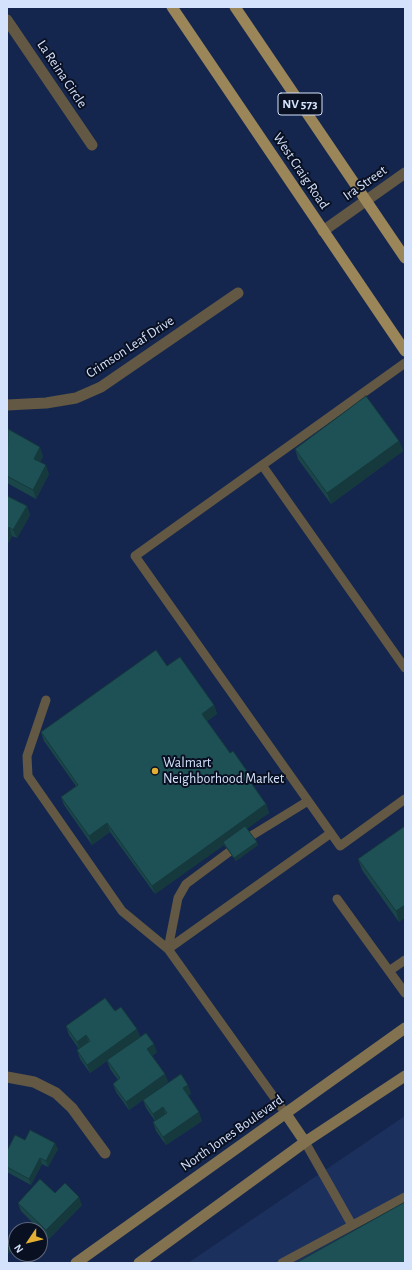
<!DOCTYPE html>
<html>
<head>
<meta charset="utf-8">
<style>
  body { margin:0 }
  #map { position:relative; width:412px; height:1270px; overflow:hidden; background:#15264e; font-family:"Alegreya Sans",sans-serif }
  canvas { display:block }
  .frame { position:absolute; inset:0; border:8px solid #d5e2fc; pointer-events:none }
  .north { position:absolute; left:8px; top:1222px; width:40px; height:40px; box-sizing:border-box; background:#091022; border:1px solid #5b6479; border-radius:50%; rotate:235deg; font-size:11px; font-weight:700; line-height:16px; text-align:center; color:#d5e2fc }
  .north::after { content:''; display:block; margin:auto; width:14px; height:18px; background:#e2af34; clip-path:polygon(50% 0,100% 100%,50% 72%,0 100%) }
</style>
</head>
<body>
<div id="map">
<canvas width="412" height="1270"></canvas>
<div class="frame"></div>
<div class="north">N</div>
</div>
<script>
const g = document.querySelector('canvas').getContext('2d');
g.lineJoin = 'round';
function paint(path, color) { g.fillStyle = color; g.fill(path, 'evenodd'); }
const toPath = rows => new Path2D(rows.map(r => 'M' + r).join(''));
function stroke(path, color, width, dash) { g.strokeStyle = color; g.lineWidth = width; g.lineCap = dash ? 'butt' : 'round'; g.setLineDash(dash || []); g.stroke(path); }
function drawText(font, color, halo, rows, align = 'center') {
  g.font = font + ' "Alegreya Sans",sans-serif'; g.lineWidth = 4; g.setLineDash([]); g.textBaseline = 'middle'; g.strokeStyle = halo; g.fillStyle = color; for (const [text, x, y, turn = 0] of rows) {
    g.save(); g.translate(x, y); g.rotate((+turn || 0) * Math.PI / 180); g.textAlign = isNaN(turn) ? turn : align; if (halo) g.strokeText(text, 0, 0); g.fillText(text, 0, 0); g.restore();
  }
}
paint(toPath([
  [405,1116,405,1263,188,1263]
]), '#1c305d');
stroke(toPath([
  [405,363,135,556,340,846,405,799],
  [262,465,405,668],
  [46,700,27,756,28,776,122,911,168,949,178,898,186,884,229,852],
  [251,836,308,801],
  [337,899,405,993],
  [389,971,405,960],
  [286,1114,168,949,331,833],
  [305,1142,352,1225],
  [282,1263,405,1197]
]), '#625843', 9);
stroke(toPath([
  [7,20,92,145],
  [323,231,405,173],
  [7,405,46,403,76,398,101,387,238,293],
  [7,1077,34,1082,56,1093,72,1108,105,1153]
]), '#625843', 11);
stroke(toPath([
  [286,1114,305,1142],
  [76,1263,405,1028],
  [139,1263,305,1142,405,1076]
]), '#827250', 11);
stroke(toPath([
  [172,7,405,351],
  [235,7,405,258]
]), '#9b865a', 11);
paint(toPath([
  [7,430,43,456,40,462,49,474,36,499,7,483],
  [399,441,403,451,331,504,298,459,295,449],
  [7,496,27,506,30,515,17,538,12,536,7,545],
  [167,666,214,705,217,714,207,721,230,753,247,771,250,780,249,780,266,804,269,813,247,828,258,845,236,861,224,845,155,894,110,832,92,845,64,805,61,797,76,786,44,741,41,732],
  [405,826,399,922,362,870,358,859],
  [115,1011,137,1029,140,1037,157,1052,152,1056,165,1074,168,1082,129,1110,116,1092,113,1084,118,1080,110,1069,107,1061,90,1073,80,1059,77,1050,79,1049,69,1035,66,1026],
  [191,1093,188,1096,202,1121,166,1145,156,1131,153,1122,155,1121,146,1108,143,1100],
  [25,1140,58,1149,48,1167,42,1164,31,1185,7,1172,7,1151],
  [55,1193,82,1205,49,1239,21,1211,18,1203]
]), '#1a464a');
paint(toPath([
  [399,441,403,451,331,504,327,493],
  [40,447,43,456,37,468,34,459],
  [46,465,49,474,36,499,33,490],
  [27,506,30,515,17,538,13,530],
  [9,527,12,536,7,545,7,531],
  [214,705,217,714,205,722,202,714],
  [247,771,250,780,247,782,244,773],
  [266,804,269,813,225,845,223,842,224,845,155,894,152,886],
  [107,823,110,832,92,845,89,836],
  [257,842,258,845,236,861,234,858],
  [405,905,405,918,399,922,396,911],
  [137,1029,140,1038,90,1073,87,1065],
  [86,1035,89,1043,80,1050,77,1042],
  [154,1044,157,1052,150,1057,147,1049],
  [165,1074,168,1082,129,1110,126,1102],
  [188,1085,191,1093,186,1097,183,1088],
  [163,1107,166,1116,156,1123,153,1114],
  [199,1112,202,1121,166,1145,163,1137],
  [55,1143,58,1149,48,1167,46,1161],
  [40,1158,42,1164,31,1185,29,1179],
  [79,1197,82,1205,49,1239,46,1230],
  [9,1243,12,1251,7,1255,7,1244]
]), '#15393c');
const building = toPath([
  [366,396,399,441,327,493,295,449,366,396],
  [8,429,40,447,34,459,46,465,33,490,7,476,8,429],
  [7,496,27,506,13,530,9,527,7,531,7,496],
  [156,650,167,666,180,657,214,705,202,714,230,753,233,751,247,771,244,773,266,804,152,886,107,823,89,836,61,797,78,785,41,732,156,650],
  [245,826,257,842,234,858,223,842,245,826],
  [405,826,405,905,396,911,358,859,405,826],
  [105,998,115,1011,121,1007,137,1029,87,1065,77,1050,90,1041,86,1035,77,1042,66,1026,105,998],
  [146,1033,154,1044,147,1049,165,1074,126,1102,113,1084,120,1078,107,1060,146,1033],
  [181,1074,188,1085,183,1088,199,1112,163,1137,153,1122,167,1113,163,1107,153,1114,143,1100,181,1074],
  [30,1130,55,1143,46,1161,40,1158,29,1179,7,1167,7,1151,15,1135,25,1140,30,1130],
  [40,1179,55,1193,65,1183,79,1197,46,1230,18,1203,40,1179],
  [405,1202,405,1263,296,1263,405,1202]
]);
paint(building, '#1e5156');
stroke(building, '#15393c', 1);
for (const [x, y, r, color] of [
  [155,771,4,"#e2af34"]
]) { const dot = new Path2D(); dot.arc(x, y, r, 0, 2 * Math.PI); g.fillStyle = color; g.fill(dot); stroke(dot, '#091022', 1.5); }
for (const [x, y, w] of [
  [300,104,44]
]) { const box = new Path2D(); box.roundRect(x - w / 2, y - 11, w, 22, 3); g.fillStyle = '#091022'; g.fill(box); stroke(box, '#d5e2fc', 1); }
drawText('bold 13px', '#d5e2fc', null, [
  ["NV 573",300,104]
]);
drawText('14px', '#d5e2fc', '#091022', [
  ["La Reina Circle",62,74,56],
  ["West Craig Road",301,171,56],
  ["Ira Street",365,183,-35],
  ["Crimson Leaf Drive",130,347,-33],
  ["North Jones Boulevard",232,1133,-35]
]);
drawText('14px', '#d5e2fc', '#091022', [
  ["Walmart",163,763],
  ["Neighborhood Market",163,779]
], 'left');
</script>
</body>
</html>
